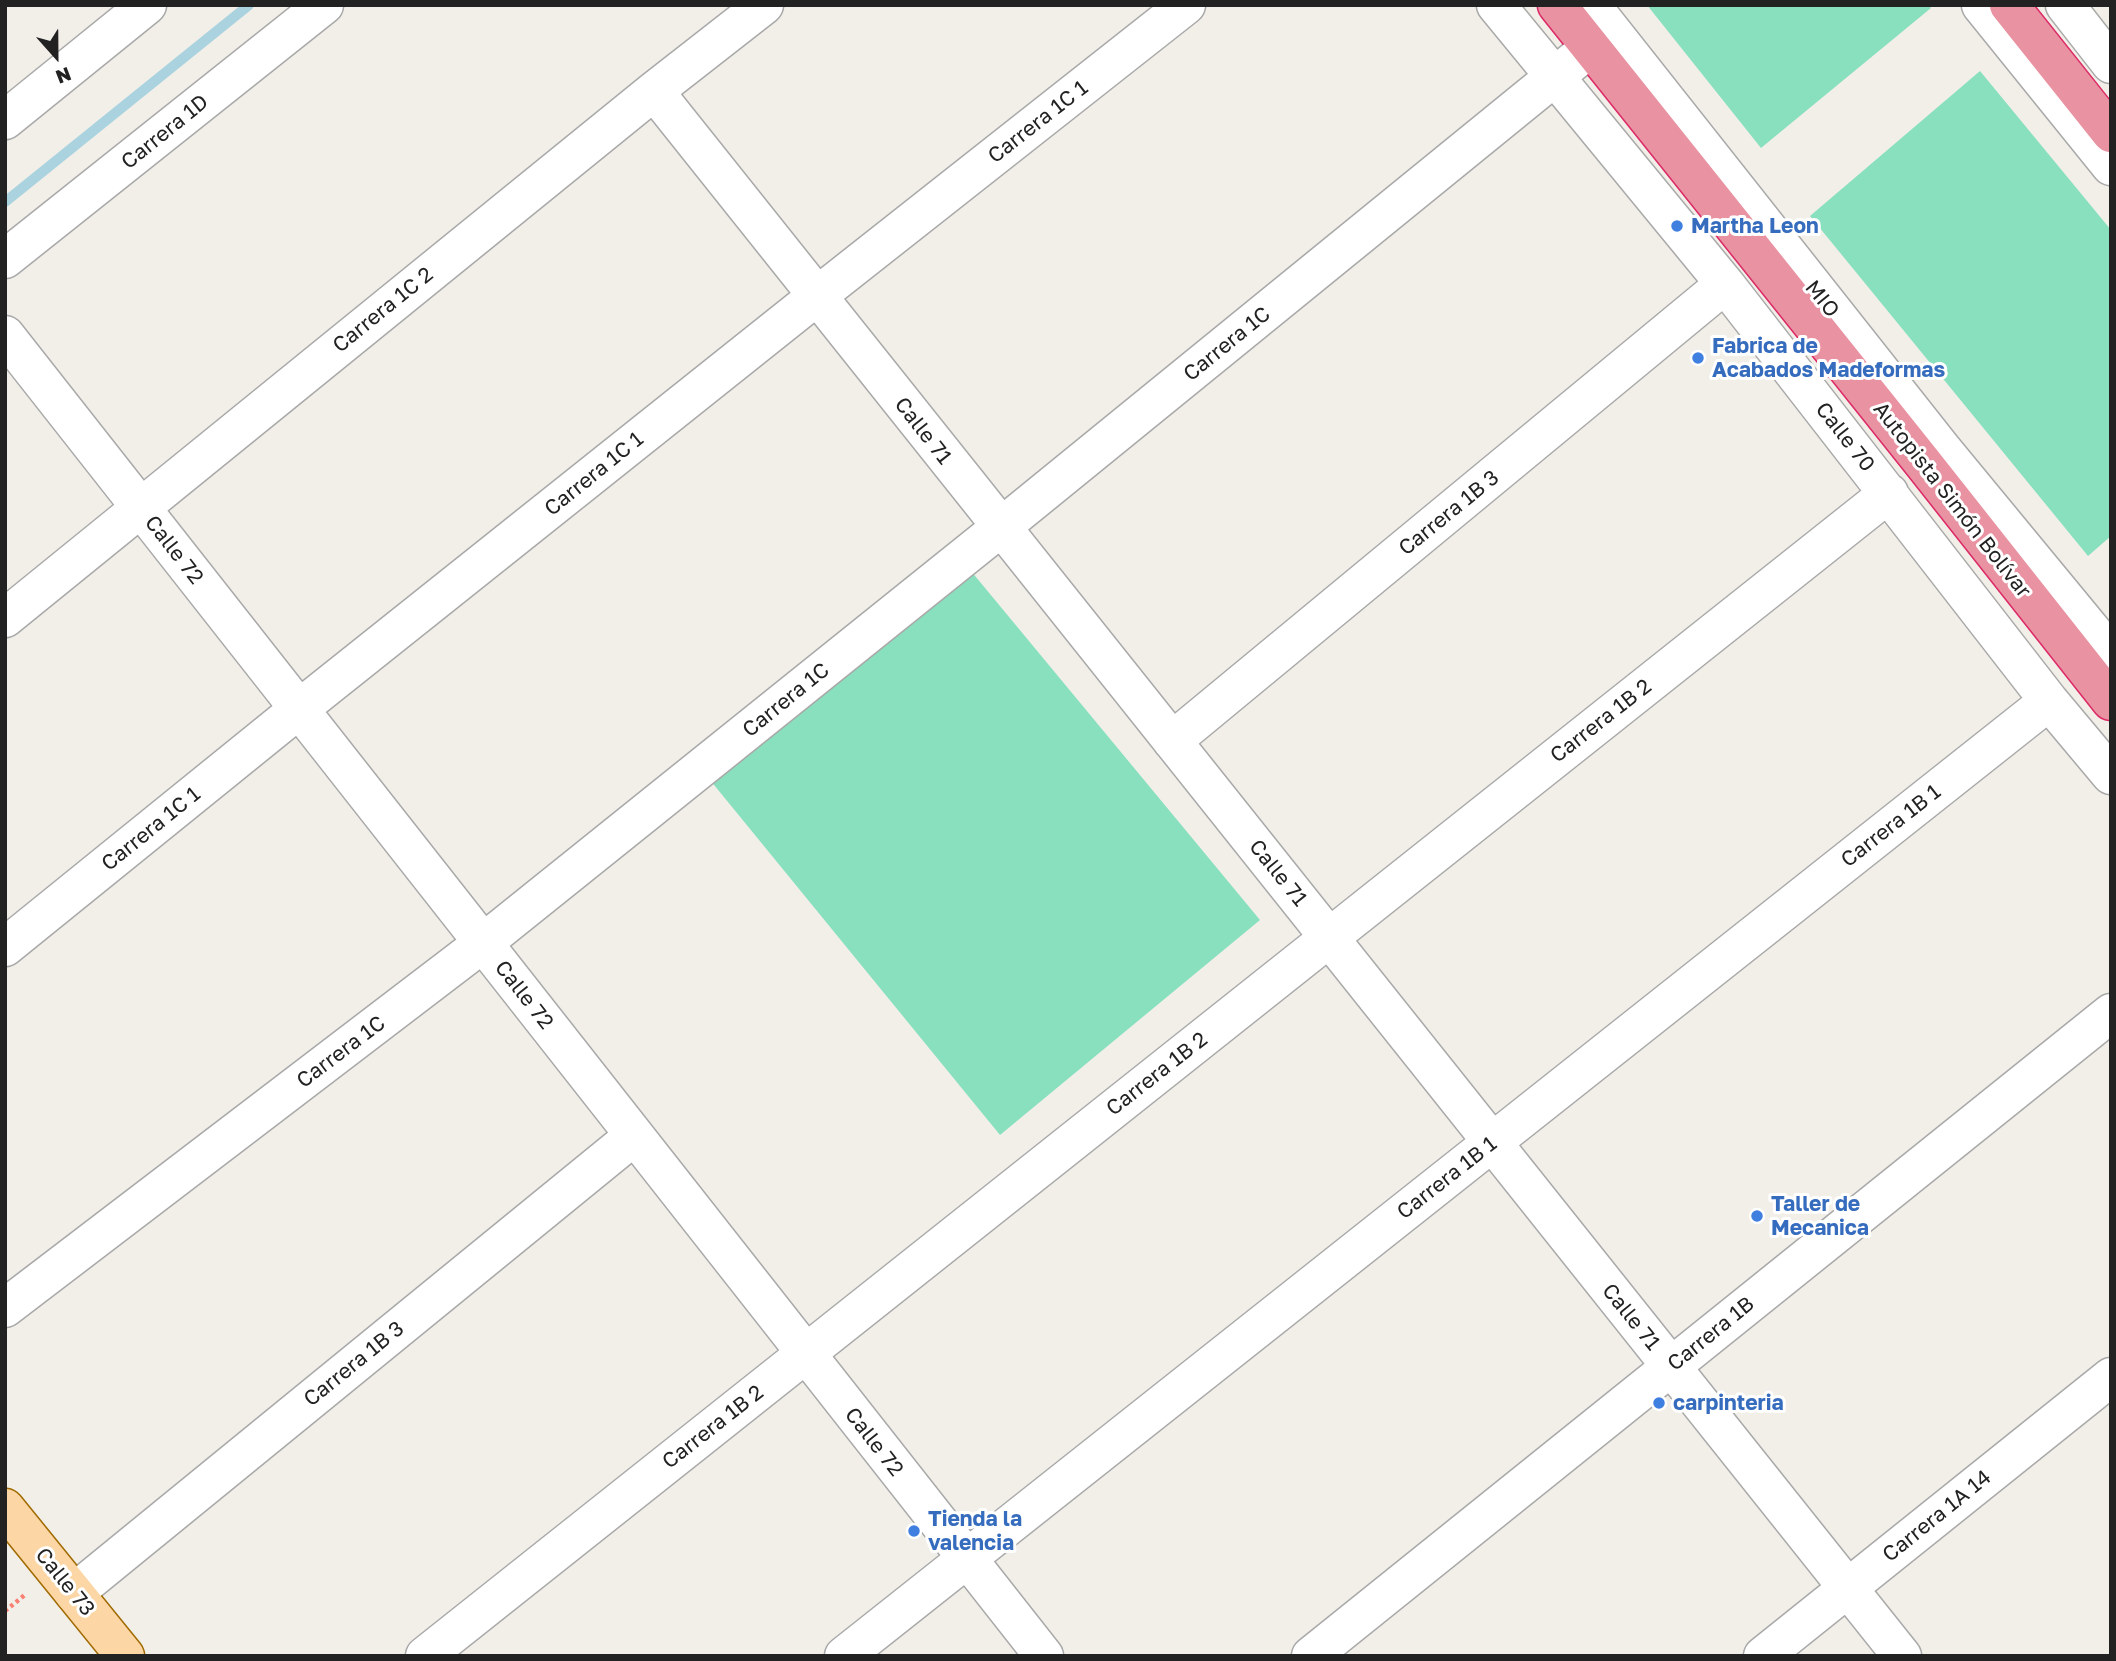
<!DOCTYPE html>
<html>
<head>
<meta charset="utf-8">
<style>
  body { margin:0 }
  #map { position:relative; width:2116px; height:1661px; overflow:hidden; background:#f2efe9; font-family:"Golos Text",sans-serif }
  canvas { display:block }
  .frame { position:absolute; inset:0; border:7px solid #222; pointer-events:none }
  .north { position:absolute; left:21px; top:21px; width:70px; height:70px; -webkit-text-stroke:5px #fff; paint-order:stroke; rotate:159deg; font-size:19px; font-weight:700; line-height:28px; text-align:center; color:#222 }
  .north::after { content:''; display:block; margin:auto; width:24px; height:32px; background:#222; clip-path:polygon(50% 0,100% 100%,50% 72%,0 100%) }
</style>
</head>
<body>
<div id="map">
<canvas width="2116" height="1661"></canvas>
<div class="frame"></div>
<div class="north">N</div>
</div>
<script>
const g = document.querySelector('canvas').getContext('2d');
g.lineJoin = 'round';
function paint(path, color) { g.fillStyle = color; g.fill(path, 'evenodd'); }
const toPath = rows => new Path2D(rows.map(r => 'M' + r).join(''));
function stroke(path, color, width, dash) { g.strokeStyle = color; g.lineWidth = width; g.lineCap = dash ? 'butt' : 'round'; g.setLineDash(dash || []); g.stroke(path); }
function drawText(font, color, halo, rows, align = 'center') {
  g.font = font + ' "Golos Text",sans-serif'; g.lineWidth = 6; g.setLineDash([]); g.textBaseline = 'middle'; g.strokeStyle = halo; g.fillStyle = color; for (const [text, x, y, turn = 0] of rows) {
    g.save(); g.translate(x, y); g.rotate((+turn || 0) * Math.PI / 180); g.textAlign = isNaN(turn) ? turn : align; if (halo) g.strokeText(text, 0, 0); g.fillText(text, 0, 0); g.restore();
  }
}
paint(toPath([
  [1647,5,1928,5,1931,8,1761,148],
  [1980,71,2111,230,2111,536,2088,556,1810,216],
  [966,565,1260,920,1000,1135,710,780]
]), '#88e0be');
stroke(toPath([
  [5,202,249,5]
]), '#aad3df', 10);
const minor = toPath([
  [1496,5,1725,284,2049,701,2111,775],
  [1591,5,1942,449,2111,654],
  [1981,5,2111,166],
  [2065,5,2111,64],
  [654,91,1902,1656],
  [5,120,147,5],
  [5,259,324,5],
  [5,335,1044,1656],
  [5,618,654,91,764,5],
  [1172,741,1725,284],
  [5,947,299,709,817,296,1186,5],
  [5,1308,483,943,1000,528,1591,47],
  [74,1593,634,1136],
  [425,1656,1889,493],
  [844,1656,2049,701],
  [1311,1656,2111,1013],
  [1763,1656,2111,1377]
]);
const major = toPath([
  [5,1508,125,1656]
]);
const highway = toPath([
  [1557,5,1923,463,2111,701],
  [2009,5,2111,133]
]);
stroke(minor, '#a9a9a9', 41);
stroke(major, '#a06b00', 41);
stroke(highway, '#dc2a67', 41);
stroke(toPath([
  [5,1611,26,1594]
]), '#fa8072', 4.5, [3.5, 3.5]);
stroke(minor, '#fff', 38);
stroke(major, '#fcd6a4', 38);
stroke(highway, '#e892a2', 38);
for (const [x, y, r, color] of [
  [1677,226,7,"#3f7fe0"],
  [1698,358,7,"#3f7fe0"],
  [1757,1216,7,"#3f7fe0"],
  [1659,1403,7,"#3f7fe0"],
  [914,1531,7,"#3f7fe0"]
]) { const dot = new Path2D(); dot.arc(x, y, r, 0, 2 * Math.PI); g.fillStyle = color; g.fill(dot); stroke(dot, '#fff', 2.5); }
drawText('21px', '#222', '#fff', [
  ["Carrera 1C 1",1038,122,-38],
  ["Carrera 1D",165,132,-39],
  ["MIO",1822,299,51],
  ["Carrera 1C 2",383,310,-39],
  ["Carrera 1C",1227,344,-39],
  ["Calle 71",923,431,52],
  ["Calle 70",1845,437,52],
  ["Carrera 1C 1",594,474,-39],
  ["Autopista Simón Bolívar",1952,500,52],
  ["Carrera 1B 3",1449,513,-39],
  ["Calle 72",174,550,52],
  ["Carrera 1C",786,700,-39],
  ["Carrera 1B 2",1601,721,-38],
  ["Carrera 1B 1",1891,826,-38],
  ["Carrera 1C 1",151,829,-39],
  ["Calle 71",1278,873,51],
  ["Calle 72",524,995,52],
  ["Carrera 1C",341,1052,-37],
  ["Carrera 1B 2",1157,1074,-38],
  ["Carrera 1B 1",1447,1178,-38],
  ["Calle 71",1631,1317,51],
  ["Carrera 1B",1711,1334,-39],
  ["Carrera 1B 3",354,1364,-39],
  ["Carrera 1B 2",713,1427,-38],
  ["Calle 72",874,1442,52],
  ["Carrera 1A 14",1937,1516,-39],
  ["Calle 73",65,1582,51]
]);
drawText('bold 21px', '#366cbe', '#fff', [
  ["Martha Leon",1691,226],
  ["Fabrica de",1712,346],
  ["Acabados Madeformas",1712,370],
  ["Taller de",1771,1204],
  ["Mecanica",1771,1228],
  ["carpinteria",1673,1403],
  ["Tienda la",928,1519],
  ["valencia",928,1543]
], 'left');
</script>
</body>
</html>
